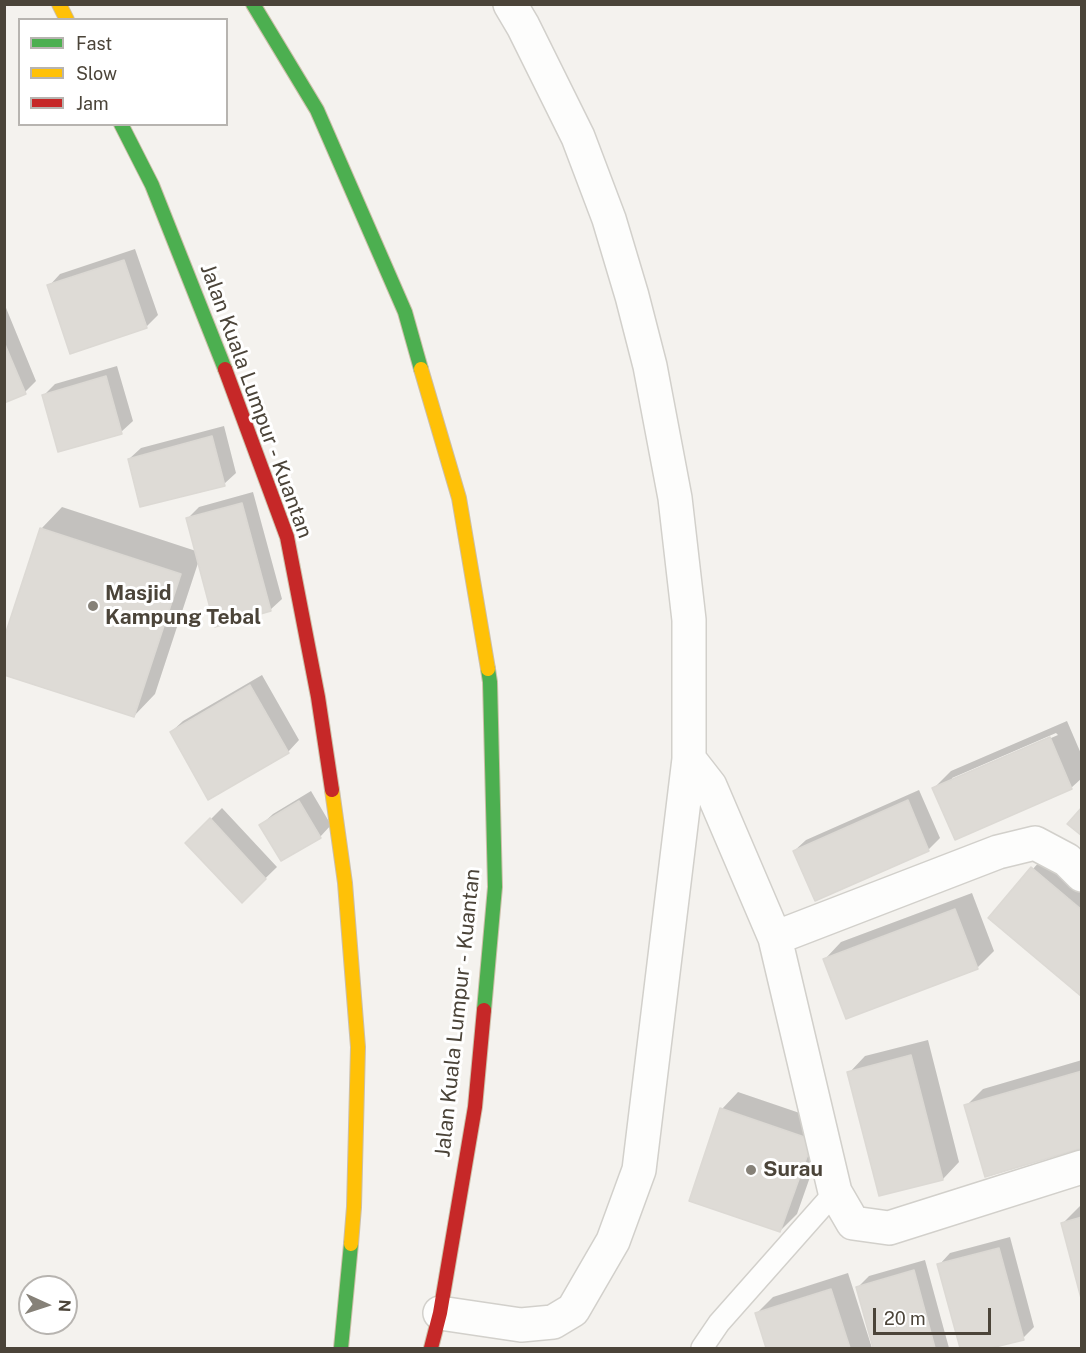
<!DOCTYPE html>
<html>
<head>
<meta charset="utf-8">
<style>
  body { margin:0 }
  #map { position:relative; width:1086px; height:1353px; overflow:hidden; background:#f4f2ee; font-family:"Public Sans",sans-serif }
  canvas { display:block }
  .frame { position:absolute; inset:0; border:6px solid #4b4439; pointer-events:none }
  .legend { position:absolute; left:18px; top:18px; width:210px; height:108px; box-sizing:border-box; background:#fff; border:2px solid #b7b4b0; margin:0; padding:8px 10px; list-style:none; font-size:18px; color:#4b4439 }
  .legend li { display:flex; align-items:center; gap:12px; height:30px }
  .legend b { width:30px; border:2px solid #b7b4b0 }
  .north { position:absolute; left:18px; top:1275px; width:60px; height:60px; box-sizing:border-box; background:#fff; border:2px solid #b7b4b0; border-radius:50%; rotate:93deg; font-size:16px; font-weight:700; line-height:24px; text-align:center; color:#4b4439 }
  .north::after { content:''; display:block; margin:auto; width:21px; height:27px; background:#868178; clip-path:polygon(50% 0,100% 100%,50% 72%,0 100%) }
  .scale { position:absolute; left:873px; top:1308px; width:118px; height:27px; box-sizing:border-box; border:3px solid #4b4439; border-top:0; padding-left:8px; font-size:18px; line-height:21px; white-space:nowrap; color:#4b4439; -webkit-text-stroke:4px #fff; paint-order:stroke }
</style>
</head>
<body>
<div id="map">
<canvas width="1086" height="1353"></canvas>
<div class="frame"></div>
<ul class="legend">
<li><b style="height:8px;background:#4caf50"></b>Fast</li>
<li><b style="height:8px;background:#ffc107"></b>Slow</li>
<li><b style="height:8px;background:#c62828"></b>Jam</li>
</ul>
<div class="north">N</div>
<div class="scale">20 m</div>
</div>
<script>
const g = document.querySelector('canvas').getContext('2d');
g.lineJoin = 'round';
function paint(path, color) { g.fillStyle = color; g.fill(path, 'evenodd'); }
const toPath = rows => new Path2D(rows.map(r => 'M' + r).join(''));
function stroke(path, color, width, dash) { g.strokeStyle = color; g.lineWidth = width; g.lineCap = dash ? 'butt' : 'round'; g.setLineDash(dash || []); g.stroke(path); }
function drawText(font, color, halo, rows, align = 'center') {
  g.font = font + ' "Public Sans",sans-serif'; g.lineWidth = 6; g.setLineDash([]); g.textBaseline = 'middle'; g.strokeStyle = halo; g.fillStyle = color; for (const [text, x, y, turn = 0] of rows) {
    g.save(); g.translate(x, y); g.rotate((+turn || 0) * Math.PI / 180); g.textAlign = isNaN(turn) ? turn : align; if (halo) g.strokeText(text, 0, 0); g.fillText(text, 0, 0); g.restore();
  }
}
paint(toPath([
  [135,249,158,315,146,327,49,286,60,274],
  [4,303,36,381,25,392,4,401],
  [117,366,133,421,121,432,44,395,55,384],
  [224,426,236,473,224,484,129,459,141,448],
  [253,492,282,599,270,610,199,560,155,694,134,716,41,529,62,507,196,551,188,518,199,507],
  [262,675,299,740,288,752,171,732,183,721],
  [1067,721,1082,756,1082,778,1071,788,934,788,951,771],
  [1056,733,1058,735,952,781,952,778],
  [919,790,940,838,928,850,794,851,806,840],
  [311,791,331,825,320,837,261,825,273,814],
  [222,808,277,867,242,901,187,843],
  [1049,851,1082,879,1082,995,990,917],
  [972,893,994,951,977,968,825,959,841,942],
  [928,1040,959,1162,943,1179,849,1073,865,1056],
  [1082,1060,1082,1146,966,1106,983,1089],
  [738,1092,829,1123,797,1214,780,1231,722,1109],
  [1080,1206,1082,1206,1082,1296,1063,1223],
  [1010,1237,1034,1327,1023,1338,985,1348,962,1348,939,1265,950,1253],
  [925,1260,949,1348,875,1348,858,1287,869,1276],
  [848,1273,872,1348,767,1348,756,1314,773,1297]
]), '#0003');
const building = toPath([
  [124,260,147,328,70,354,47,285,124,260],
  [4,342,26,394,4,403,4,342],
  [106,376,122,434,58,452,42,395,106,376],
  [212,436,225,486,140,507,128,459,212,436],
  [242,503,271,611,215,627,186,518,242,503],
  [40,528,181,574,134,717,4,675,4,638,40,528],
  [250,685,289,753,208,800,170,732,250,685],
  [1050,737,1072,789,955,840,932,788,1050,737],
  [908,800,929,851,815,901,793,851,908,800],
  [299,801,321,838,281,861,259,825,299,801],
  [1082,807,1082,836,1067,824,1082,807],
  [210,818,266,879,242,903,185,843,210,818],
  [1031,867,1082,910,1082,997,988,918,1031,867],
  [955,909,978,969,846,1019,823,959,955,909],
  [911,1055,943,1180,879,1196,847,1072,911,1055],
  [1082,1071,1082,1148,985,1177,964,1105,1082,1071],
  [720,1108,813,1140,780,1232,689,1201,720,1108],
  [1082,1217,1082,1302,1061,1223,1082,1217],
  [999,1248,1024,1340,991,1348,960,1348,937,1264,999,1248],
  [914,1270,935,1348,873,1348,856,1287,914,1270],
  [831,1289,850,1348,766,1348,755,1313,831,1289]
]);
paint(building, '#dedbd6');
stroke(building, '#dcd9d4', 1.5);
const lane = toPath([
  [702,1348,719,1323,835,1192]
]);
const street = toPath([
  [689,759,710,786,775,938,835,1192,853,1223,889,1228,1082,1167],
  [775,938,998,852,1035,843,1067,860,1082,875],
  [440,1313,521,1325,553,1322,573,1310,613,1241,639,1170,689,759,689,620,675,498,650,366,632,296,609,219,578,137,523,26,510,4]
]);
const fast = toPath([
  [253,4,317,110,405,312,421,369],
  [121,124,152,185,225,369],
  [484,1010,495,887,490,682,488,669],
  [341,1348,351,1244]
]);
const slow = toPath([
  [59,4,67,20],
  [421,369,459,498,488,669],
  [332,790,345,883,358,1047,354,1207,351,1244]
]);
const jam = toPath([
  [225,369,287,537,318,697,332,790],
  [431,1348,440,1313,475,1107,484,1010]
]);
stroke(lane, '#d2d0cb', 24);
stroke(street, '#d2d0cb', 36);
stroke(fast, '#ccbfa9', 16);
stroke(slow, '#ccbfa9', 16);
stroke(jam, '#ccbfa9', 16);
stroke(lane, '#fdfdfc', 21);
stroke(street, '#fdfdfc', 33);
stroke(fast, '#4caf50', 14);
stroke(slow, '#ffc107', 14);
stroke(jam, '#c62828', 14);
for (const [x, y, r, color] of [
  [93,606,6,"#868178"],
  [751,1170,6,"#868178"]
]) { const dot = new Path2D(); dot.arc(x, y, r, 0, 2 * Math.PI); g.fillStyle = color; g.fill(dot); stroke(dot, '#fff', 2); }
drawText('21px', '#4b4439', '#fff', [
  ["Jalan Kuala Lumpur - Kuantan",256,401,70],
  ["Jalan Kuala Lumpur - Kuantan",458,1013,-84]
]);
drawText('bold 21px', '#4b4439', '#fff', [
  ["Masjid",105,594],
  ["Kampung Tebal",105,618],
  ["Surau",763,1170]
], 'left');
</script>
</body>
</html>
